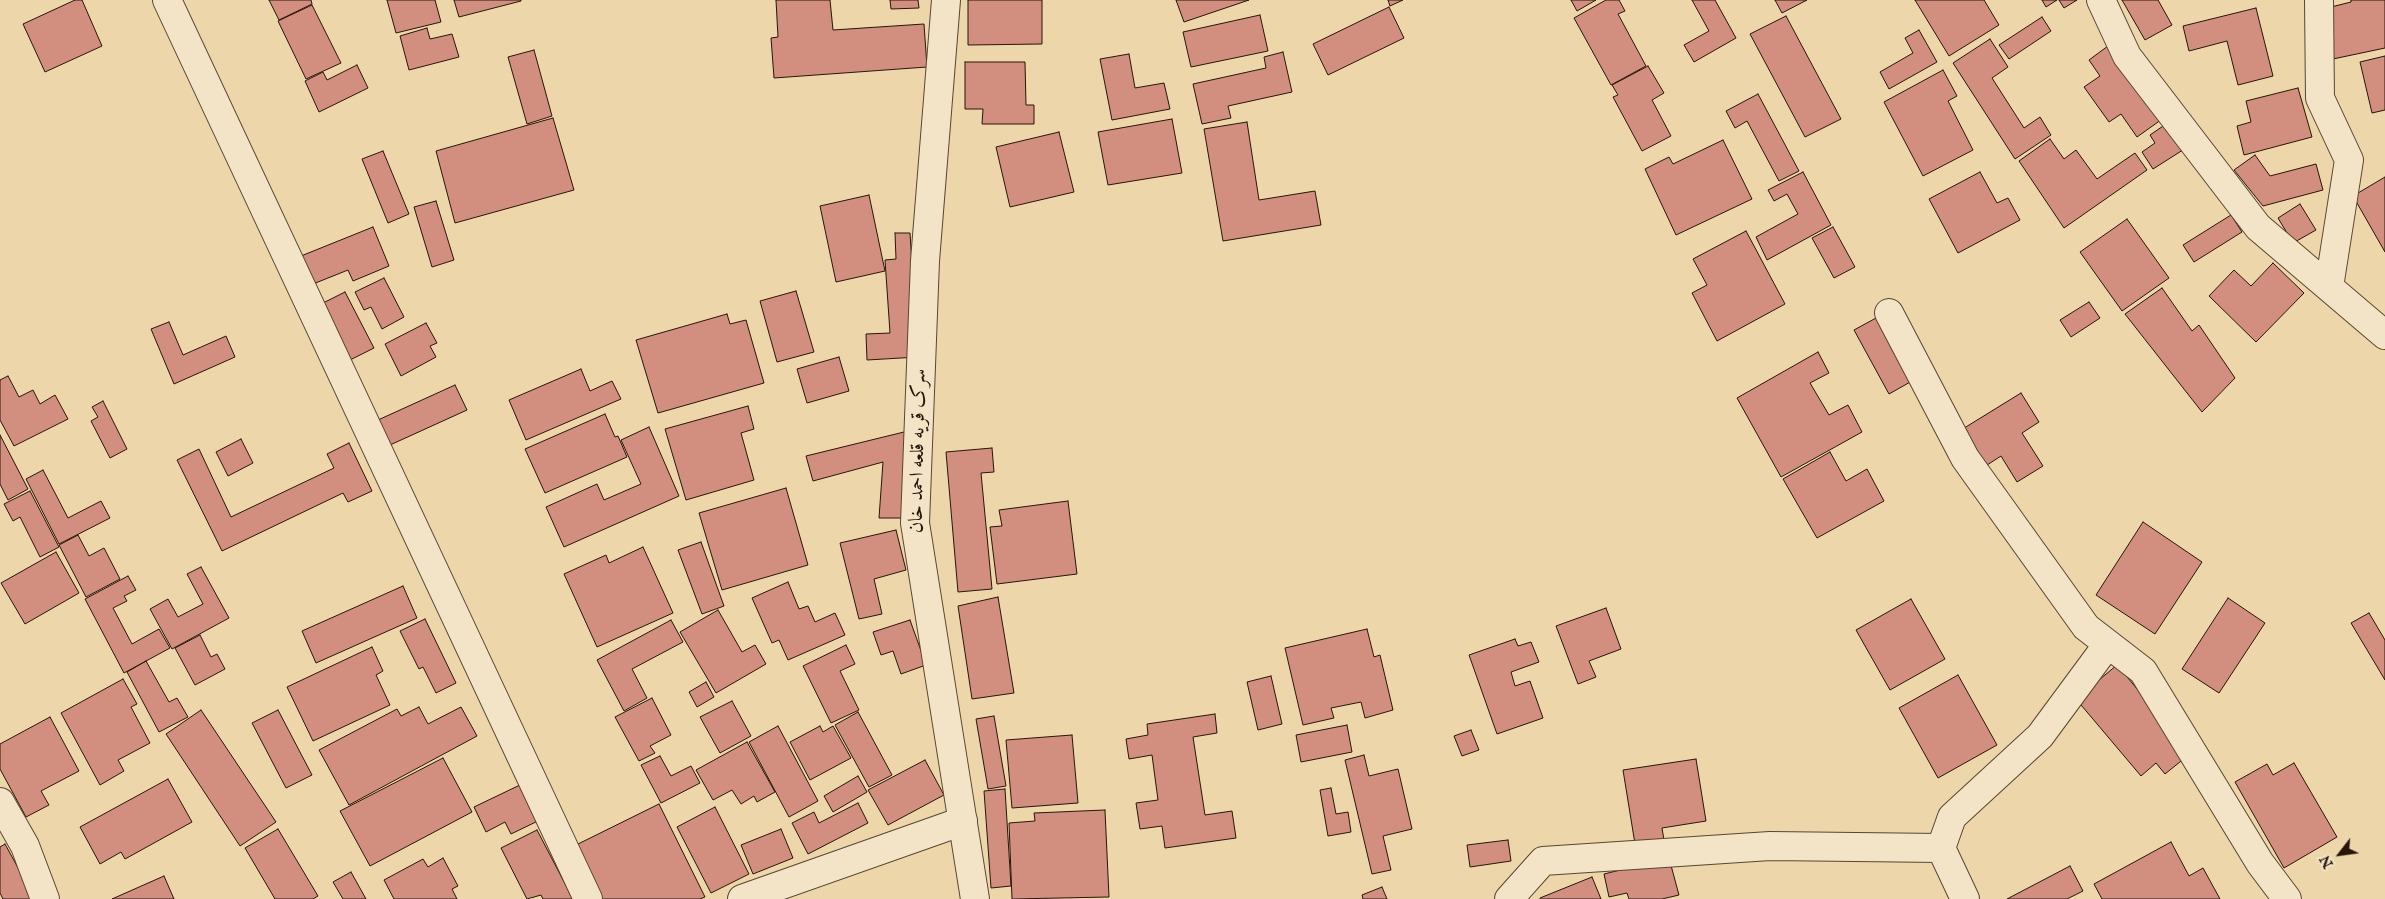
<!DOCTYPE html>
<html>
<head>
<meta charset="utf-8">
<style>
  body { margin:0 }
  #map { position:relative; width:2385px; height:899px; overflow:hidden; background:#ecd6aa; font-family:"IM FELL English",serif }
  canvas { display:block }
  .north { position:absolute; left:2315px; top:829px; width:50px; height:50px; -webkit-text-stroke:4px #f3e4c8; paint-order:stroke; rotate:240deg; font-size:14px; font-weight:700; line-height:20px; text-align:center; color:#261608 }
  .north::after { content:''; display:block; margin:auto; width:18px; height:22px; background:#261608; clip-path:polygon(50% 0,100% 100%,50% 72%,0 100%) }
</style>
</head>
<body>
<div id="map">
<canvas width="2385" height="899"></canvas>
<div class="north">N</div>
</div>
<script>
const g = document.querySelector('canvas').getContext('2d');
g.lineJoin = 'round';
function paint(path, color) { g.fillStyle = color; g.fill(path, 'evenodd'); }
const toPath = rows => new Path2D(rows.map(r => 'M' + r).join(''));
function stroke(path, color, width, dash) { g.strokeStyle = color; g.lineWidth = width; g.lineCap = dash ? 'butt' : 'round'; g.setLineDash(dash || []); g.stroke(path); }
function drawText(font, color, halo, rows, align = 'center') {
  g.font = font + ' "IM FELL English",Amiri,serif'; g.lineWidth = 4; g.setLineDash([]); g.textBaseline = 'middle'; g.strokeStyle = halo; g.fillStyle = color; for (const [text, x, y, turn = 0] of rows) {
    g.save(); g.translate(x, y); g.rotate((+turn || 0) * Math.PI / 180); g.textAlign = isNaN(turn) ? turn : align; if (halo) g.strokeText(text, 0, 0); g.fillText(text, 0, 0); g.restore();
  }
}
const building = toPath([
  [75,0,82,0,102,46,45,72,23,24,75,0],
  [269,0,311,0,312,4,279,20,269,0],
  [387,0,435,0,441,22,396,33,387,0],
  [454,0,521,0,521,1,459,17,454,0],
  [776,0,830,0,833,30,924,24,927,67,774,78,771,38,778,37,776,0],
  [890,0,918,0,919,8,891,9,890,0],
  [968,0,1042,0,1042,44,968,45,968,0],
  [1176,0,1249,0,1184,22,1176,0],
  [1388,0,1403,0,1390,6,1388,0],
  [1571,0,1596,0,1577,11,1571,0],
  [1606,0,1619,0,1625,11,1618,14,1646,66,1611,85,1574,18,1606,0],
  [1692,0,1715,0,1736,38,1694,62,1684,45,1709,31,1692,0],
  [1775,0,1807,0,1782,13,1775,0],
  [1915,0,1984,0,1999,25,1949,56,1915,0],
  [2042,0,2057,0,2046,7,2042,0],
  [2059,0,2077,0,2064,8,2059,0],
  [2122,0,2158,0,2172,25,2145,40,2122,0],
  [2351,0,2385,0,2385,48,2333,59,2323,9,2351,2,2351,0],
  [312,5,341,63,306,79,278,21,312,5],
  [1389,7,1404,38,1328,75,1313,44,1389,7],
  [2256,8,2273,76,2238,85,2227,41,2189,51,2183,26,2256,8],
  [1260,15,1268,51,1191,67,1183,32,1260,15],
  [1786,16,1841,119,1805,137,1750,34,1786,16],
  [2042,17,2051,31,2009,59,1999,45,2042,17],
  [427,28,430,39,452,34,459,57,409,70,400,36,427,28],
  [1919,30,1937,62,1889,89,1880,72,1913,53,1905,38,1919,30],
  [1990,39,2008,67,1992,78,2024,128,2040,117,2051,135,2015,159,1953,63,1990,39],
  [2112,43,2165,117,2137,137,2121,114,2109,122,2084,87,2100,76,2089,60,2112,43],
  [534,50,552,116,527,124,508,57,534,50],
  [1283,52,1292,92,1228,106,1231,118,1202,124,1193,84,1266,68,1264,57,1283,52],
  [1129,54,1135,88,1164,83,1170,109,1112,120,1100,59,1129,54],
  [2385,56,2385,110,2372,113,2360,62,2385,56],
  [965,62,1025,62,1026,105,1034,105,1034,124,982,124,983,109,965,109,965,62],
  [357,65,368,88,319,112,305,81,323,72,327,80,357,65],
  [1648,66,1664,93,1652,100,1671,136,1642,151,1613,97,1618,95,1612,85,1648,66],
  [1943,70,1957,96,1948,101,1973,150,1923,176,1884,102,1943,70],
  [2298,88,2312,137,2244,155,2237,126,2251,122,2246,101,2298,88],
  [1758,94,1799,171,1779,181,1747,121,1735,128,1726,111,1758,94],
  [553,118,574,190,455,223,436,151,553,118],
  [1172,119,1182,173,1108,185,1098,132,1172,119],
  [1247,122,1259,200,1315,191,1321,225,1223,241,1204,129,1247,122],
  [2169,122,2186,148,2153,169,2142,152,2155,143,2150,135,2169,122],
  [1059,132,1074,192,1010,207,996,147,1059,132],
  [2050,139,2064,159,2076,150,2097,179,2135,153,2147,170,2064,228,2019,161,2050,139],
  [1723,140,1752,199,1676,235,1645,169,1669,157,1673,164,1723,140],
  [383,151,409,214,388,223,362,159,383,151],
  [2255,155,2270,176,2316,164,2323,190,2263,206,2234,170,2255,155],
  [1803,172,1831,225,1767,260,1756,237,1798,214,1787,194,1774,201,1768,190,1803,172],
  [1980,172,1997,203,2008,198,2020,220,1958,253,1929,199,1980,172],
  [2385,177,2385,252,2353,196,2385,177],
  [869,195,885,271,836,282,820,206,869,195],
  [436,201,454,260,432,267,414,207,436,201],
  [2300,204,2316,230,2293,243,2278,218,2300,204],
  [2231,215,2242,232,2194,262,2183,245,2231,215],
  [2127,219,2169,278,2122,311,2080,252,2127,219],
  [373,227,389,266,353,281,348,270,313,284,301,256,373,227],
  [1833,227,1855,267,1834,278,1812,238,1833,227],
  [1746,231,1785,304,1717,341,1692,293,1707,285,1693,259,1746,231],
  [895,233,910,233,918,357,867,360,866,334,890,333,885,260,896,259,895,233],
  [2273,263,2304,293,2256,342,2209,296,2234,270,2251,286,2273,263],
  [384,278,404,317,382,329,371,307,364,310,355,292,384,278],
  [2162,288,2192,331,2199,325,2235,378,2202,412,2125,314,2162,288],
  [796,291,814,352,777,362,760,301,796,291],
  [345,292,374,348,350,360,321,304,345,292],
  [2089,302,2100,318,2071,337,2060,320,2089,302],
  [727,314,730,324,746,320,764,383,658,413,636,340,727,314],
  [1876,318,1912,381,1889,394,1854,330,1876,318],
  [169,322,183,355,226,336,235,357,174,384,151,329,169,322],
  [426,323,437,343,430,346,436,357,401,376,385,344,426,323],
  [1818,352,1829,373,1810,383,1829,415,1848,405,1862,432,1781,477,1737,398,1818,352],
  [839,357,849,391,807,403,797,369,839,357],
  [581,369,590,391,612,381,621,399,526,440,509,400,581,369],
  [8,376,19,397,33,390,40,404,55,395,68,419,14,446,0,420,0,380,8,376],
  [455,385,467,410,390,445,378,420,455,385],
  [2021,393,2039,422,2022,433,2043,466,2017,482,2001,456,1984,467,1961,430,2021,393],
  [103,401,127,449,110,458,91,421,98,417,92,407,103,401],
  [748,406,754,429,741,433,754,480,686,500,665,429,748,406],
  [605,414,615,437,618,436,627,457,545,493,525,449,605,414],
  [649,427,679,496,564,547,546,507,597,484,604,500,641,484,621,440,649,427],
  [908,431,907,518,879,518,883,462,813,481,806,456,908,431],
  [0,435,28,489,8,500,0,484,0,435],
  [241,439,253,463,228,476,216,452,241,439],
  [349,443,372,491,348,502,343,493,222,551,177,460,199,449,231,517,334,468,327,454,349,443],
  [992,448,994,472,981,473,992,589,958,592,946,452,992,448],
  [1830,452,1846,481,1867,469,1884,501,1817,538,1783,479,1830,452],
  [43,470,68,518,101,501,110,518,59,544,26,479,43,470],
  [786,488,808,565,722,590,699,513,786,488],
  [30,491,59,547,40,557,20,517,13,521,4,504,30,491],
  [1068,501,1077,574,997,584,990,527,1002,526,999,510,1068,501],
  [2143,522,2202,562,2155,634,2096,595,2143,522],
  [896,530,906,570,874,579,882,614,859,619,840,543,896,530],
  [78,535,89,556,104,548,120,579,86,597,59,545,78,535],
  [701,542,724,606,702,614,678,550,701,542],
  [643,547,673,613,597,647,564,574,606,555,609,563,643,547],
  [56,552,79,593,25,624,1,583,56,552],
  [201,567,229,618,172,649,150,609,168,599,178,617,203,604,187,574,201,567],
  [128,576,136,590,124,596,127,601,113,608,132,644,159,629,170,648,124,673,85,599,128,576],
  [788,582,799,609,808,606,815,622,835,613,845,635,788,660,779,640,772,643,752,598,788,582],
  [403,586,417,618,316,663,302,631,403,586],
  [998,597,1014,693,972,699,958,606,998,597],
  [2228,598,2265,623,2219,693,2182,669,2228,598],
  [1911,599,1945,659,1890,690,1856,630,1911,599],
  [1606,608,1621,649,1589,661,1596,677,1578,684,1556,626,1606,608],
  [718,610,742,652,755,645,766,664,716,693,680,632,718,610],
  [2369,613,2385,640,2385,680,2351,623,2369,613],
  [425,619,456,683,436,693,423,667,419,669,400,631,425,619],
  [671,620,683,642,632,669,647,698,624,711,597,660,671,620],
  [910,620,926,665,901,674,893,651,881,655,873,632,910,620],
  [1367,629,1374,657,1380,655,1393,710,1365,718,1361,702,1331,708,1334,718,1303,725,1285,648,1367,629],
  [200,635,211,657,217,654,225,669,195,685,175,648,200,635],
  [1515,639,1518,646,1531,642,1539,662,1511,672,1515,686,1530,681,1543,718,1497,734,1469,655,1515,639],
  [846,645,855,664,840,671,859,710,831,723,803,666,846,645],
  [372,647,383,671,376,675,390,705,313,741,287,687,372,647],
  [146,661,169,702,177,698,188,717,159,732,127,672,146,661],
  [2117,665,2191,753,2165,774,2156,763,2141,776,2076,699,2117,665],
  [1958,675,1997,745,1938,778,1899,708,1958,675],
  [1271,676,1282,724,1258,730,1247,682,1271,676],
  [123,679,137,704,131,707,150,743,118,760,124,771,100,785,61,713,123,679],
  [706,682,714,697,697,707,689,692,706,682],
  [652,698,671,735,650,746,655,753,639,761,615,717,652,698],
  [732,701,751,736,720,753,700,717,732,701],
  [419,707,428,724,461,707,477,736,349,805,319,750,397,709,401,716,419,707],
  [201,710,276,822,240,846,166,734,201,710],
  [278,710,312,775,286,788,252,723,278,710],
  [858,712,892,775,869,787,835,725,858,712],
  [1215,714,1217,733,1193,737,1205,815,1232,811,1236,838,1165,848,1162,826,1140,829,1136,803,1158,800,1152,755,1129,759,1126,739,1148,735,1147,724,1215,714],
  [994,716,1006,786,988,789,976,719,994,716],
  [50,717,79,771,41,791,49,805,26,817,0,769,0,744,50,717],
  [1347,725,1352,752,1301,762,1296,735,1347,725],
  [778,726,818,801,789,817,749,742,778,726],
  [820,726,823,732,833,726,851,758,810,780,790,742,820,726],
  [1471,730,1479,750,1462,756,1454,736,1471,730],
  [1072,735,1078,803,1012,808,1006,740,1072,735],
  [747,742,775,792,757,802,754,796,741,804,732,790,713,800,696,770,747,742],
  [1364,755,1369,776,1398,769,1412,829,1383,836,1391,870,1372,874,1345,760,1364,755],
  [660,756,671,776,691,766,700,783,661,803,641,765,660,756],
  [443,758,472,812,370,866,340,811,443,758],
  [1696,759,1706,821,1662,828,1664,840,1635,844,1623,770,1696,759],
  [925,760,944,795,888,825,868,790,925,760],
  [2294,763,2337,837,2284,868,2235,782,2267,764,2273,775,2294,763],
  [858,776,867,792,833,812,824,796,858,776],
  [168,779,192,822,125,859,121,852,100,864,80,827,168,779],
  [522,784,540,820,511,834,505,822,486,832,474,807,522,784],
  [1331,788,1336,814,1348,812,1351,832,1328,836,1320,790,1331,788],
  [1005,789,1011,886,991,888,984,791,1005,789],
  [858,803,868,823,808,854,792,823,814,812,819,823,858,803],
  [659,804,705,897,700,899,601,899,574,846,659,804],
  [715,807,749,874,711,893,677,827,715,807],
  [1105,810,1109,897,1012,899,1009,823,1035,821,1034,813,1105,810],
  [278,829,318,896,313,899,275,899,245,848,278,829],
  [781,829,793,858,753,874,741,845,781,829],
  [537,830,573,899,543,899,541,895,527,899,501,848,537,830],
  [1508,840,1511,861,1470,867,1467,845,1508,840],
  [2171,842,2189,876,2203,868,2220,899,2102,899,2094,884,2171,842],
  [5,844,35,899,3,899,0,893,0,847,5,844],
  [443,858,458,886,452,889,457,899,394,899,384,880,423,859,428,867,443,858],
  [1669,858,1679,895,1662,899,1629,899,1627,893,1609,897,1604,874,1669,858],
  [2070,866,2083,891,2067,899,2007,899,2070,866],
  [351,872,366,899,343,899,333,882,351,872],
  [164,876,174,899,112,899,164,876],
  [1592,877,1601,899,1540,899,1540,898,1592,877],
  [1382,887,1387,899,1363,899,1362,895,1382,887]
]);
paint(building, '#d28e7f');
stroke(building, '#261608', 1);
const minor = toPath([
  [167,0,588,899],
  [2101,0,2127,56,2258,227,2385,335],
  [2319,0,2320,98,2349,160,2329,287],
  [1889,313,1965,458,2086,627,2143,671,2260,863,2287,899],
  [0,802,25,846,45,899],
  [742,899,963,821],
  [1509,899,1543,861,1770,846,1941,848],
  [1965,899,1941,848,1952,817,2040,736,2108,644]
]);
const tertiary = toPath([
  [946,0,925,261,915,523,975,899]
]);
stroke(minor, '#584630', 30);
stroke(tertiary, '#584630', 30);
stroke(minor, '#f3e4c8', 28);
stroke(tertiary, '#f3e4c8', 28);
drawText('20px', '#261608', '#f3e4c8', [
  ["سرک قریه قلعه احمد خان",919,451,-89]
]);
</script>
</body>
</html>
